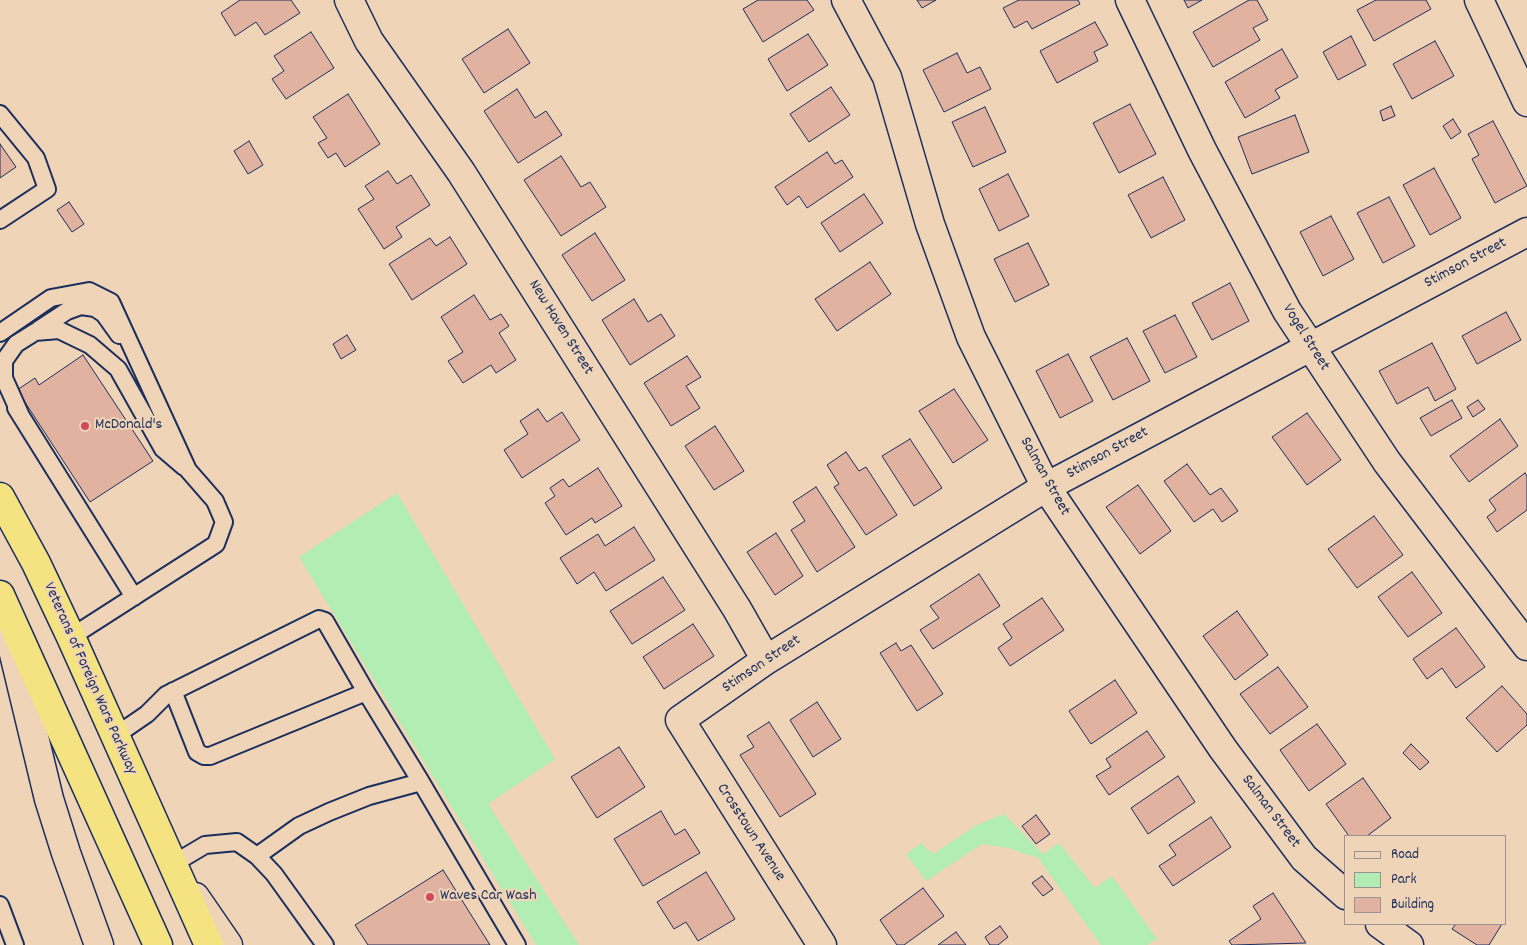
<!DOCTYPE html>
<html>
<head>
<meta charset="utf-8">
<style>
  body { margin:0 }
  #map { position:relative; width:1527px; height:945px; overflow:hidden; background:#f0d4b7; font-family:Dekko,sans-serif }
  canvas { display:block }
  .legend { position:absolute; left:1344px; top:835px; width:162px; height:90px; box-sizing:border-box; background:#f0d4b7; border:1px solid #9b9293; margin:0; padding:6px 9px; list-style:none; font-size:15px; color:#1b2f5e }
  .legend li { display:flex; align-items:center; gap:10px; height:25px }
  .legend b { width:25px; border:1px solid #9b9293 }
</style>
</head>
<body>
<div id="map">
<canvas width="1527" height="945"></canvas>
<ul class="legend">
<li><b style="height:6px;background:#f0d4b7"></b>Road</li>
<li><b style="height:14px;background:#b2eeb3"></b>Park</li>
<li><b style="height:14px;background:#e2b2a0"></b>Building</li>
</ul>
</div>
<script>
const g = document.querySelector('canvas').getContext('2d');
g.lineJoin = 'round';
function paint(path, color) { g.fillStyle = color; g.fill(path, 'evenodd'); }
const toPath = rows => new Path2D(rows.map(r => 'M' + r).join(''));
function stroke(path, color, width, dash) { g.strokeStyle = color; g.lineWidth = width; g.lineCap = dash ? 'butt' : 'round'; g.setLineDash(dash || []); g.stroke(path); }
function drawText(font, color, halo, rows, align = 'center') {
  g.font = font + ' Dekko,sans-serif'; g.lineWidth = 4; g.setLineDash([]); g.textBaseline = 'middle'; g.strokeStyle = halo; g.fillStyle = color; for (const [text, x, y, turn = 0] of rows) {
    g.save(); g.translate(x, y); g.rotate((+turn || 0) * Math.PI / 180); g.textAlign = isNaN(turn) ? turn : align; if (halo) g.strokeText(text, 0, 0); g.fillText(text, 0, 0); g.restore();
  }
}
paint(toPath([
  [397,493,555,759,488,804,579,945,536,945,299,557],
  [1004,814,1043,854,1059,843,1095,888,1112,876,1157,939,1147,945,1101,945,1038,858,1008,848,982,844,926,881,906,854,921,843,933,854,977,825]
]), '#b2eeb3');
const building = toPath([
  [240,0,291,0,300,13,265,35,256,22,235,36,221,13,240,0],
  [758,0,807,0,814,10,763,42,743,9,758,0],
  [917,0,936,0,922,8,917,0],
  [1019,0,1078,0,1080,4,1032,29,1027,21,1014,28,1003,8,1019,0],
  [1184,0,1202,0,1188,8,1184,0],
  [1249,0,1257,0,1268,20,1253,28,1260,40,1213,67,1193,32,1249,0],
  [1376,0,1426,0,1431,9,1374,41,1357,10,1376,0],
  [1095,22,1108,45,1094,52,1098,61,1057,83,1040,51,1095,22],
  [508,29,530,63,484,93,462,59,508,29],
  [311,32,334,68,286,99,272,79,284,71,274,56,311,32],
  [808,34,828,65,787,91,768,59,808,34],
  [1351,36,1366,65,1338,80,1323,52,1351,36],
  [1435,41,1454,76,1412,99,1393,64,1435,41],
  [1282,49,1298,77,1275,90,1280,98,1245,118,1225,82,1282,49],
  [957,53,967,73,980,67,991,89,944,112,923,70,957,53],
  [831,87,850,115,809,142,790,114,831,87],
  [517,89,535,118,546,111,562,135,518,163,484,111,517,89],
  [348,94,380,144,345,167,336,153,328,158,318,143,327,138,313,117,348,94],
  [1130,104,1156,154,1119,173,1093,123,1130,104],
  [1391,106,1395,116,1383,121,1380,111,1391,106],
  [985,107,1006,152,973,167,952,122,985,107],
  [1295,115,1309,152,1252,174,1238,137,1295,115],
  [1453,119,1461,132,1451,139,1443,126,1453,119],
  [1493,121,1527,186,1495,203,1472,159,1479,155,1468,134,1493,121],
  [249,141,263,165,248,174,234,151,249,141],
  [0,144,16,167,0,178,0,144],
  [827,152,835,164,842,160,853,177,807,208,799,196,787,205,775,187,827,152],
  [561,156,581,187,590,182,606,207,561,236,524,180,561,156],
  [1434,168,1461,218,1430,235,1403,185,1434,168],
  [388,171,397,184,411,175,430,205,396,227,402,237,384,249,358,209,374,199,365,186,388,171],
  [1008,174,1029,216,999,231,979,189,1008,174],
  [1163,177,1185,220,1151,238,1128,195,1163,177],
  [864,194,883,223,840,252,821,223,864,194],
  [1389,197,1415,246,1383,263,1357,213,1389,197],
  [69,202,84,224,72,232,57,210,69,202],
  [1331,216,1354,259,1323,276,1300,232,1331,216],
  [595,233,625,280,592,301,562,255,595,233],
  [450,237,467,264,412,300,389,264,430,238,436,246,450,237],
  [1028,243,1049,285,1015,302,994,259,1028,243],
  [870,262,891,294,837,331,815,299,870,262],
  [1230,283,1249,321,1212,340,1192,303,1230,283],
  [474,295,490,320,501,314,509,326,499,333,516,360,496,373,491,365,463,383,448,361,463,352,441,317,474,295],
  [634,299,648,322,661,314,675,336,630,365,602,320,634,299],
  [1506,312,1521,340,1477,364,1462,336,1506,312],
  [1175,315,1197,357,1165,373,1143,331,1175,315],
  [347,335,356,350,341,359,333,344,347,335],
  [1127,338,1150,381,1113,400,1090,357,1127,338],
  [1432,343,1456,389,1435,401,1428,387,1397,404,1379,371,1432,343],
  [1068,354,1093,401,1060,418,1036,371,1068,354],
  [83,355,153,461,90,502,17,390,35,378,39,385,83,355],
  [687,356,701,377,686,386,700,408,671,426,644,383,687,356],
  [954,389,988,440,953,463,919,411,954,389],
  [1452,400,1462,418,1431,436,1420,418,1452,400],
  [1478,400,1485,409,1473,417,1467,407,1478,400],
  [538,409,547,422,562,412,580,440,522,478,504,450,528,434,520,421,538,409],
  [1307,413,1341,460,1307,485,1272,437,1307,413],
  [1500,419,1518,446,1469,482,1450,456,1500,419],
  [715,426,744,471,714,490,685,446,715,426],
  [910,439,942,488,914,506,882,456,910,439],
  [846,452,859,471,866,467,897,515,866,535,834,487,839,484,827,465,846,452],
  [1187,464,1210,495,1221,488,1238,511,1222,522,1213,509,1194,522,1164,481,1187,464],
  [598,468,622,506,595,523,592,518,566,535,545,503,555,496,550,488,563,479,569,487,598,468],
  [1525,473,1527,476,1527,510,1497,532,1487,517,1496,510,1489,500,1525,473],
  [1138,485,1171,531,1140,554,1106,507,1138,485],
  [816,487,855,547,817,572,791,530,805,521,793,502,816,487],
  [1374,516,1403,555,1357,588,1328,549,1374,516],
  [634,527,655,560,606,591,594,572,577,584,560,558,598,534,605,546,634,527],
  [776,533,803,576,775,595,747,552,776,533],
  [1412,572,1442,613,1408,637,1378,597,1412,572],
  [979,574,1000,606,933,649,920,630,939,618,930,606,979,574],
  [663,577,685,610,632,644,610,611,663,577],
  [1042,598,1064,630,1010,666,998,648,1012,638,1003,624,1042,598],
  [1237,611,1268,655,1235,680,1203,636,1237,611],
  [693,624,714,656,664,689,643,657,693,624],
  [1456,628,1485,667,1456,688,1442,668,1427,679,1413,659,1456,628],
  [896,643,901,651,911,645,943,694,917,711,880,653,896,643],
  [1278,667,1308,707,1270,734,1240,694,1278,667],
  [1115,680,1137,713,1091,744,1069,711,1115,680],
  [1502,686,1527,714,1527,725,1497,752,1466,718,1502,686],
  [817,702,841,739,813,757,790,720,817,702],
  [769,722,816,794,780,817,740,755,754,747,747,736,769,722],
  [1317,724,1346,764,1309,791,1280,750,1317,724],
  [1147,731,1165,757,1109,795,1096,776,1111,767,1106,759,1147,731],
  [1411,744,1429,762,1420,770,1403,753,1411,744],
  [619,747,645,787,597,818,571,777,619,747],
  [1178,776,1195,802,1148,834,1131,808,1178,776],
  [1363,778,1391,818,1367,836,1349,836,1326,804,1363,778],
  [661,811,675,835,685,829,700,853,643,886,614,839,661,811],
  [1036,815,1050,834,1036,844,1022,826,1036,815],
  [1211,817,1231,847,1173,886,1159,866,1176,855,1169,845,1211,817],
  [443,870,490,945,368,945,355,925,443,870],
  [706,872,735,919,698,941,686,922,674,929,657,902,706,872],
  [1042,876,1053,889,1043,896,1032,883,1042,876],
  [923,888,944,916,904,945,897,945,880,920,923,888],
  [1273,893,1306,943,1232,945,1229,941,1261,919,1253,906,1273,893],
  [1456,924,1502,924,1489,945,1477,945,1452,929,1456,924],
  [1000,926,1008,937,998,945,990,945,985,937,1000,926],
  [956,932,966,945,938,945,956,932]
]);
paint(building, '#e2b2a0');
stroke(building, '#1b2f5e', 1);
const lane = toPath([
  [0,114,36,158,47,189,0,220],
  [38,330,67,311,81,306,95,308,104,314,119,335],
  [0,333,51,298,89,291,111,302,188,470,215,501,224,522,216,544,71,637],
  [16,408,134,597],
  [21,416,4,378,4,361,16,344,35,332,59,330,90,345,118,369,163,449,184,467],
  [366,692,421,782],
  [115,736,147,714,166,695,319,619,325,621,366,692,210,756,204,756,197,752,173,691],
  [257,856,299,826,329,812,369,796,421,782,517,945],
  [173,864,205,845,237,842,257,856,274,874,325,945],
  [0,905,15,945]
]);
const street = toPath([
  [349,0,369,41,461,172,737,609,766,660],
  [846,0,887,77,930,224,971,337,1046,487,1223,749,1304,858,1346,895],
  [1130,0,1202,150,1287,311,1387,462,1527,646],
  [1479,0,1527,102],
  [8,629,49,799,66,853,99,945],
  [195,897,228,945],
  [1380,924,1409,945],
  [822,945,680,720,766,660,1046,487,1527,232]
]);
const highway = toPath([
  [0,497,36,563,71,637,209,945],
  [0,595,158,945]
]);
stroke(lane, '#1b2f5e', 20);
stroke(street, '#1b2f5e', 31);
stroke(highway, '#1b2f5e', 31);
stroke(lane, '#f0d4b7', 16);
stroke(street, '#f0d4b7', 28);
stroke(highway, '#f5e382', 28);
for (const [x, y, r, color] of [
  [85,426,5,"#d1495b"],
  [430,897,5,"#d1495b"]
]) { const dot = new Path2D(); dot.arc(x, y, r, 0, 2 * Math.PI); g.fillStyle = color; g.fill(dot); stroke(dot, '#f0d4b7', 2); }
drawText('16px', '#1b2f5e', '#f0d4b7', [
  ["Stimson Street",1466,264,-28],
  ["New Haven Street",560,328,58],
  ["Vogel Street",1305,338,58],
  ["Stimson Street",1108,454,-29],
  ["Salman Street",1044,477,61],
  ["Stimson Street",762,665,-34],
  ["Veterans of Foreign Wars Parkway",89,679,66],
  ["Salman Street",1270,812,53],
  ["Crosstown Avenue",750,833,57]
]);
drawText('16px', '#1b2f5e', '#f0d4b7', [
  ["McDonald's",95,426],
  ["Waves Car Wash",440,897]
], 'left');
</script>
</body>
</html>
